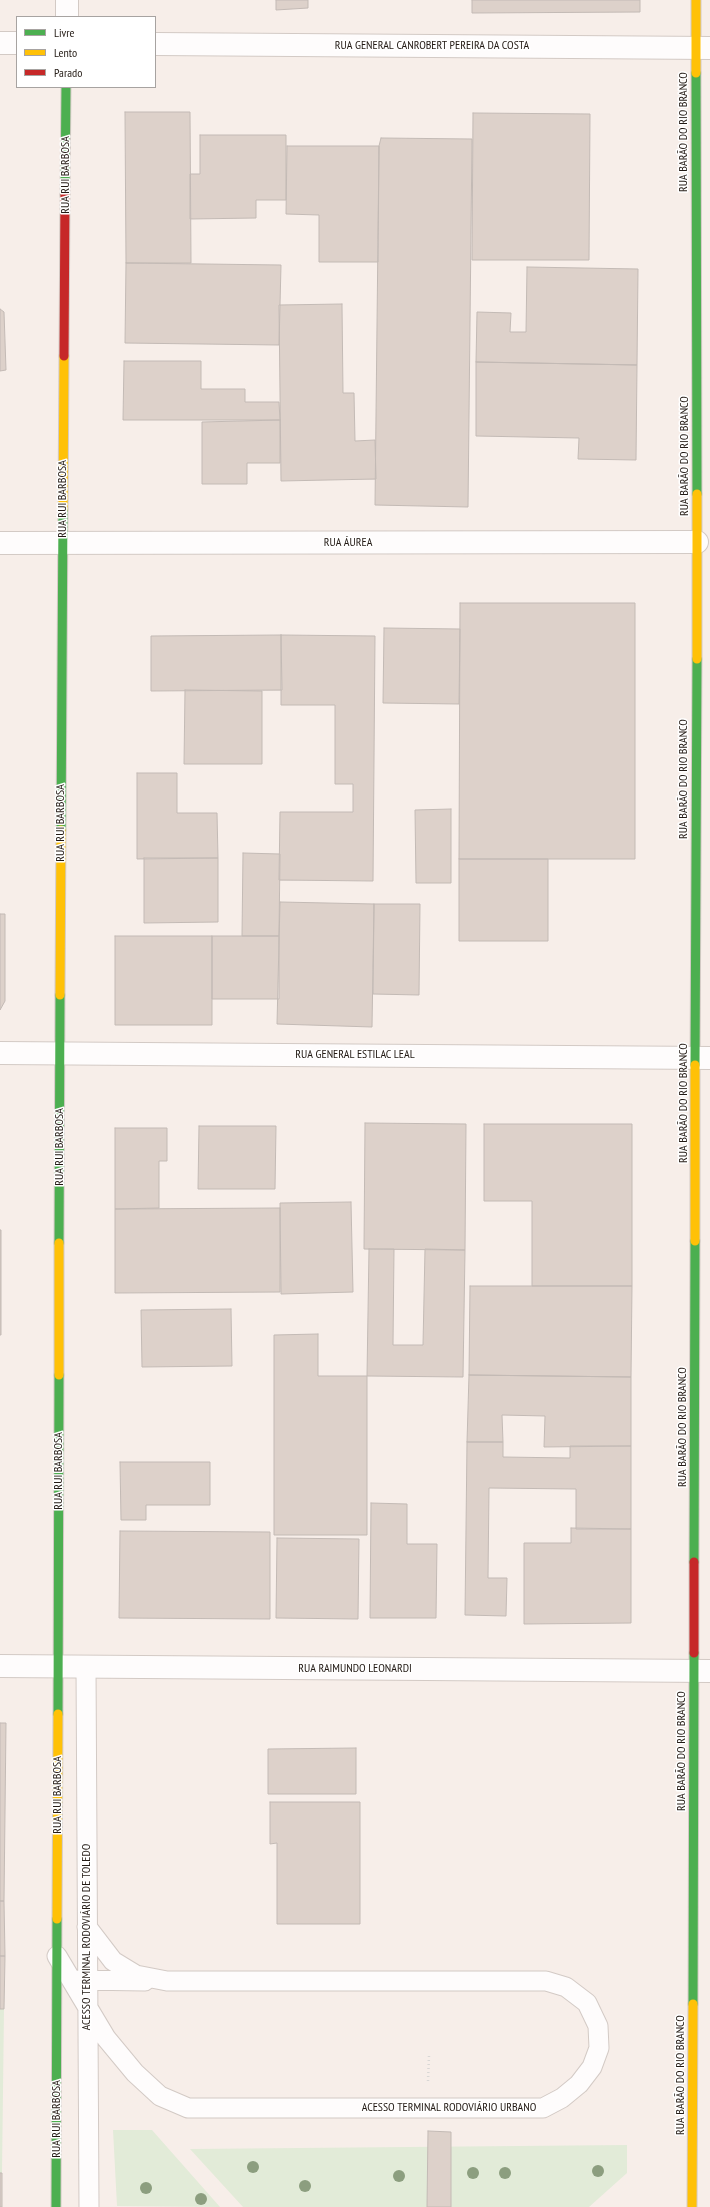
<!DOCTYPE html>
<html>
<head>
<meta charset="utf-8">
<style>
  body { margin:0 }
  #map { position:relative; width:710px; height:2207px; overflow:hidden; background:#f7eee9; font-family:"PT Sans Narrow",sans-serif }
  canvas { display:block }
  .legend { position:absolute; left:16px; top:16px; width:140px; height:72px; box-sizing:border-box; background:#fff; border:1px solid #a7a3a1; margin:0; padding:5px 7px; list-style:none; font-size:12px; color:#231a14 }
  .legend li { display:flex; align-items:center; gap:8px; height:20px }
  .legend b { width:20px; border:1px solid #a7a3a1 }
</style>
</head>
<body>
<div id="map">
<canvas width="710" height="2207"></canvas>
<ul class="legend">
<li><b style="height:5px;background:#4caf50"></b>Livre</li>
<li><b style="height:5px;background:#ffc107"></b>Lento</li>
<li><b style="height:5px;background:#c62828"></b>Parado</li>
</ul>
</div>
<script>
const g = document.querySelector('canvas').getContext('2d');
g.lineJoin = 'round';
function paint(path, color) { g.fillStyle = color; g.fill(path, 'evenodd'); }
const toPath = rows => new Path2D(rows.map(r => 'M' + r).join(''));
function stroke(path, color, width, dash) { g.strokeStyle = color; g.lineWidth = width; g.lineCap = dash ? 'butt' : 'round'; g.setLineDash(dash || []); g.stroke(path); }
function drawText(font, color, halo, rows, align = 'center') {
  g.font = font + ' "PT Sans Narrow",sans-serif'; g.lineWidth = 3; g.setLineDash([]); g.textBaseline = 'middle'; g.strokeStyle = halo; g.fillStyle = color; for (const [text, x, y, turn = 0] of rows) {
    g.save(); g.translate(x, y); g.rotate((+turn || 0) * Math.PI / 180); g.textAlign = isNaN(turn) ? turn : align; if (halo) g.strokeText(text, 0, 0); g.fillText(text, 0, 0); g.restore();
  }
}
paint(toPath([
  [0,2009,4,2009,2,2173,0,2173],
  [113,2130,152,2130,220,2207,117,2206],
  [627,2145,627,2173,589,2207,243,2207,190,2149]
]), '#e2ebd8');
const building = toPath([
  [276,0,308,0,308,8,276,10,276,0],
  [472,0,640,0,640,12,472,13,472,0],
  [125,112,190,112,191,263,126,263,125,112],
  [473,113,590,114,589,260,472,260,473,113],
  [200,135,286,135,286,200,256,200,256,218,190,219,190,174,200,174,200,135],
  [381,138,472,139,468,507,375,505,379,146,381,138],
  [287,146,379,146,378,262,319,262,319,215,286,214,287,146],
  [126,263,281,265,279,345,125,343,126,263],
  [527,267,638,269,637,365,476,362,477,312,511,313,510,332,526,332,527,267],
  [342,304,343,393,354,393,355,441,375,440,376,479,281,481,279,305,342,304],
  [0,309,4,312,6,370,0,371,0,309],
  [124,361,201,361,201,389,245,389,245,402,279,402,280,420,123,420,124,361],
  [476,362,637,365,636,460,578,459,579,438,476,436,476,362],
  [280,420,280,463,247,463,247,484,202,484,202,422,280,420],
  [460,603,635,603,635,859,459,859,460,603],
  [384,628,460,629,459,704,383,703,384,628],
  [281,635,375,636,373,881,279,880,280,812,353,812,353,784,335,784,335,705,281,705,281,635],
  [281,635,282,690,151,691,151,636,281,635],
  [185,690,262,691,262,764,184,764,185,690],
  [137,773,177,773,177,813,217,813,218,858,137,859,137,773],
  [451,809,451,883,416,883,415,810,451,809],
  [243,853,280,854,279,936,242,936,243,853],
  [144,858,218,858,218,922,144,923,144,858],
  [459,859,548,859,548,941,459,941,459,859],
  [280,902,374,904,372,1027,277,1024,280,902],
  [374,904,420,904,419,995,373,994,374,904],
  [0,914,5,914,5,1001,0,1010,0,914],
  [115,936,212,936,212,1025,115,1025,115,936],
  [212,936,279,936,279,999,212,999,212,936],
  [365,1123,466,1124,465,1250,364,1249,365,1123],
  [484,1124,632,1124,632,1286,532,1286,532,1201,484,1201,484,1124],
  [199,1126,276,1126,275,1189,198,1189,199,1126],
  [115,1128,167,1128,167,1161,159,1161,159,1208,115,1209,115,1128],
  [351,1202,353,1292,281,1294,280,1203,351,1202],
  [280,1208,280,1292,115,1293,115,1209,280,1208],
  [0,1230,1,1230,1,1335,0,1335,0,1230],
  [369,1249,394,1249,393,1345,423,1345,425,1249,465,1250,463,1377,367,1376,369,1249],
  [470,1286,632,1286,631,1377,469,1375,470,1286],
  [231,1309,232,1366,142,1367,141,1310,231,1309],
  [318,1334,318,1376,367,1376,367,1535,274,1535,274,1335,318,1334],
  [469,1375,631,1377,631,1446,544,1447,545,1416,502,1415,503,1442,467,1442,469,1375],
  [467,1442,503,1442,503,1457,570,1458,570,1446,631,1446,631,1529,576,1529,576,1489,489,1488,488,1578,507,1578,506,1616,465,1615,467,1442],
  [120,1462,210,1462,210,1505,146,1505,146,1520,121,1520,120,1462],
  [371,1503,407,1504,407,1544,437,1544,436,1618,370,1618,371,1503],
  [571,1528,631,1529,631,1623,524,1624,524,1543,571,1543,571,1528],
  [120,1531,270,1532,270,1619,119,1618,120,1531],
  [277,1538,359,1539,358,1619,276,1618,277,1538],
  [0,1723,6,1723,4,1901,0,1901,0,1723],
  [356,1748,356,1794,268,1794,268,1749,356,1748],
  [270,1802,360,1802,360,1924,277,1924,277,1843,270,1844,270,1802],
  [0,1901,4,1901,5,1956,0,1956,0,1901],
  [0,1956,5,1956,4,2009,0,2009,0,1956],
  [428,2131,451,2132,451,2207,427,2207,428,2131],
  [0,2173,2,2173,2,2207,0,2207,0,2173]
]);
paint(building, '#ddd1ca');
stroke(building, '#c3bab5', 1);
const lane = toPath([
  [86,1667,89,2207],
  [57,1956,106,2038,135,2073,160,2096,188,2108,543,2108,562,2098,579,2084,592,2067,599,2048,598,2026,587,2003,566,1987,546,1981,167,1981,136,1975,113,1961,87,1927],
  [75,1981,79,1980,145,1981]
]);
const street = toPath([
  [67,17,67,0],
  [0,43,17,43],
  [155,44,710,48],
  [0,543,697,542],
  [0,1053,710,1058],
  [0,1666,710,1671]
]);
const fast = toPath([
  [696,73,697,494],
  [65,194,66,87],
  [61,830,63,509],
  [695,1065,697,659],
  [59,1243,60,995],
  [694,1562,695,1241],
  [58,1714,59,1375],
  [693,2004,694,1653],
  [56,2207,57,1919]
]);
const slow = toPath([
  [696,0,696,73],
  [63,509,64,356],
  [697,659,697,494],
  [60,995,61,830],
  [695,1241,695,1065],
  [59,1375,59,1243],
  [57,1919,58,1714],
  [692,2207,693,2004]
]);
const jam = toPath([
  [64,356,65,194],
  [694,1653,694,1562]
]);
stroke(lane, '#d3cac5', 21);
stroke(street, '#d3cac5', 24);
stroke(fast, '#d3cac5', 11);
stroke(slow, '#d3cac5', 11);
stroke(jam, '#d3cac5', 11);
stroke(toPath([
  [428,2081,429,2056]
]), '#d9d7d5', 2.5, [1, 3]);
stroke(lane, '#fefcfc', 19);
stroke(street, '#fefcfc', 22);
stroke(fast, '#4caf50', 9);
stroke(slow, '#ffc107', 9);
stroke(jam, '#c62828', 9);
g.fillStyle = '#8c9e7f';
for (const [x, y] of [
  [253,2167],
  [598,2171],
  [473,2173],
  [505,2173],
  [399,2176],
  [305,2186],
  [146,2188],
  [201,2199]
]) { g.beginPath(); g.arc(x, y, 6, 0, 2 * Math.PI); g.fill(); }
drawText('12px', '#231a14', '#fff', [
  ["RUA GENERAL CANROBERT PEREIRA DA COSTA",432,46],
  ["RUA BARÃO DO RIO BRANCO",684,132,-90],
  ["RUA RUI BARBOSA",66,175,-90],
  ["RUA BARÃO DO RIO BRANCO",685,456,-90],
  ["RUA RUI BARBOSA",63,499,-90],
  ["RUA ÁUREA",348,543],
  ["RUA BARÃO DO RIO BRANCO",684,779,-90],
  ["RUA RUI BARBOSA",61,823,-90],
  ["RUA GENERAL ESTILAC LEAL",355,1055],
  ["RUA BARÃO DO RIO BRANCO",684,1103,-90],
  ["RUA RUI BARBOSA",60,1147,-90],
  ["RUA BARÃO DO RIO BRANCO",683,1427,-90],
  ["RUA RUI BARBOSA",59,1471,-90],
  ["RUA RAIMUNDO LEONARDI",355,1669],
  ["RUA BARÃO DO RIO BRANCO",682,1751,-90],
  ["RUA RUI BARBOSA",58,1795,-90],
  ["ACESSO TERMINAL RODOVIÁRIO DE TOLEDO",87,1937,-90],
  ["RUA BARÃO DO RIO BRANCO",681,2075,-90],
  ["ACESSO TERMINAL RODOVIÁRIO URBANO",449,2108],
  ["RUA RUI BARBOSA",57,2119,-90]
]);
</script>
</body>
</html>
